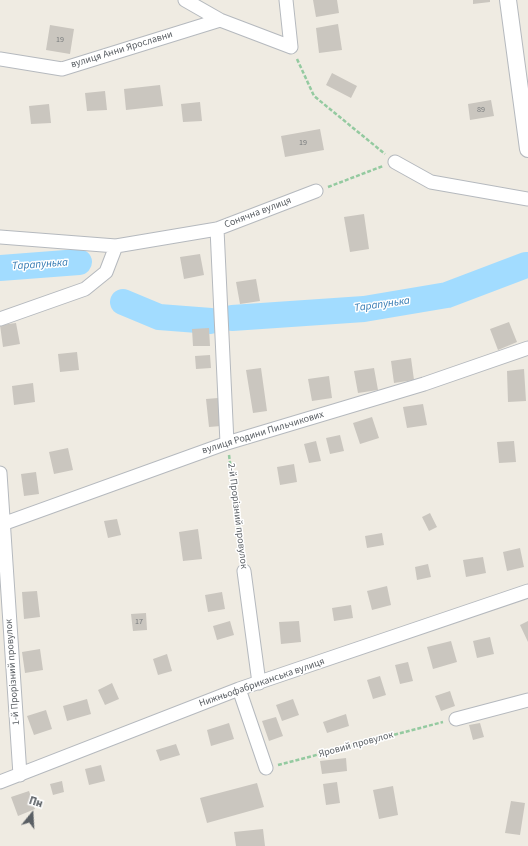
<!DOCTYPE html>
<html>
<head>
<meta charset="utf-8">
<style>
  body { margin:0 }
  #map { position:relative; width:528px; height:846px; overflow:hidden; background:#efebe2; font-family:"Source Sans 3",sans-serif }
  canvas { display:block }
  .north { position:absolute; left:12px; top:794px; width:40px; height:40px; -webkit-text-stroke:3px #fff; paint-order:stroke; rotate:18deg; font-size:11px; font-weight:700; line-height:16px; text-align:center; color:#5a5f64 }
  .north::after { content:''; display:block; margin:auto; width:14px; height:18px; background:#5a5f64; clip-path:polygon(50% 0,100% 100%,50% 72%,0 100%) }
</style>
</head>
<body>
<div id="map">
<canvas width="528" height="846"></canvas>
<div class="north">Пн</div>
</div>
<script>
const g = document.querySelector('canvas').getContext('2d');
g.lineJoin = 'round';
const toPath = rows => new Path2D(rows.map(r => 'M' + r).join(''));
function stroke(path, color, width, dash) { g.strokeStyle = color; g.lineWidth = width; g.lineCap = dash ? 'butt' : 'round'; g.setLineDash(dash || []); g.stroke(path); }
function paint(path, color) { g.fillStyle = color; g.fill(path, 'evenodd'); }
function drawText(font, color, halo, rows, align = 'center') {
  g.font = font + ' "Source Sans 3",sans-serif'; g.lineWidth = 3; g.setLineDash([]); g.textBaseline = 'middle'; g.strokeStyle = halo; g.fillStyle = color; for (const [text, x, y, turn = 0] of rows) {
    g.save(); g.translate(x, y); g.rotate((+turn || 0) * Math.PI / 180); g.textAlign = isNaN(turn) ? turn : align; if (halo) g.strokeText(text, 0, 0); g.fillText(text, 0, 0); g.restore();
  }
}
stroke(toPath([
  [0,268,79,262],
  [123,302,159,317,211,321],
  [232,318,364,309,447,295,526,265]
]), '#a2dcff', 26);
paint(toPath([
  [313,0,337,0,339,13,316,17],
  [473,0,490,0,490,2,473,4],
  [338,24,342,50,319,53,316,28],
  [50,25,74,29,70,54,46,50],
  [332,73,357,86,351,98,326,85],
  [160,85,163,106,126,110,124,89],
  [105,91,107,110,87,111,85,93],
  [491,100,494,116,470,120,468,104],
  [200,102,202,121,183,122,181,104],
  [49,104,51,123,31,124,29,106],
  [320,129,324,150,285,157,281,136],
  [364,214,369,249,350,252,344,217],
  [200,254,204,275,184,279,180,257],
  [256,279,260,301,240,304,236,282],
  [509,322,517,342,498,350,490,329],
  [16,323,20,344,3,347,0,325],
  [209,328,210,346,193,346,192,329],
  [77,352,79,370,60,372,58,354],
  [210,355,211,368,196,369,195,356],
  [411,358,414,380,394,383,391,361],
  [261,368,267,411,253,413,246,370],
  [374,368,378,390,358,393,354,371],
  [524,369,526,401,508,402,507,371],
  [329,376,332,398,312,401,308,379],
  [33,383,35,402,14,405,12,386],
  [218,398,221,426,209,427,206,399],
  [423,404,427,425,407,428,403,407],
  [372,417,379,438,360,444,353,423],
  [340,435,344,451,330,454,326,438],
  [316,441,321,461,309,463,304,444],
  [514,441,516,462,499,463,497,442],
  [68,448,73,470,54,474,49,452],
  [294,464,297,482,280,485,277,467],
  [36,472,39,494,24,496,21,474],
  [430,513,437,527,429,531,422,517],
  [117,519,121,535,108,538,104,521],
  [198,529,202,559,183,561,179,532],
  [382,533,384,545,367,548,365,536],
  [520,548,524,567,507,571,503,552],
  [483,557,486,573,466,577,463,560],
  [428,564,431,577,417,580,415,567],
  [387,586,391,605,372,610,367,591],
  [37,591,40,617,24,619,22,592],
  [222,592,225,609,208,612,205,595],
  [351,605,353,618,334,621,332,608],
  [146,613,147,630,133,631,131,614],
  [230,621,234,635,217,640,213,626],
  [299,621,301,642,281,644,279,622],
  [528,621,528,642,520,625],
  [490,637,494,654,477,658,473,641],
  [451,641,457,662,433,669,427,647],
  [40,649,43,670,25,673,22,652],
  [167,654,172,671,158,675,153,659],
  [408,662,413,681,400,684,395,665],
  [380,676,386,695,373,699,367,680],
  [112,683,119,699,105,705,98,690],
  [450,691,455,706,441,711,435,696],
  [87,699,91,714,67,721,63,706],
  [293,699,299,715,282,721,276,705],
  [46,710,52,729,34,735,27,716],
  [346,714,349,726,327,733,323,722],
  [276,717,283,736,269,741,262,721],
  [229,723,234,739,211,746,207,730],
  [480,723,484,737,473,740,469,725],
  [176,744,180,755,160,761,156,750],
  [346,758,347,771,322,774,320,761],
  [101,765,105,781,89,785,85,769],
  [62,781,64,792,53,795,50,784],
  [337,782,340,803,326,805,323,784],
  [257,783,264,807,207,823,200,798],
  [393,786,398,815,379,819,373,790],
  [29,791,35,809,18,816,11,797],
  [511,801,525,803,520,835,505,833],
  [263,829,265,846,236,846,234,832]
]), '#cac6bf');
const minor = toPath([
  [185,0,220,20,291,47,286,0],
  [0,59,62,69,220,20],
  [395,162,431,182,528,199],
  [217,229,227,443],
  [0,237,116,246,217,229,316,191],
  [0,319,85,289,106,272,116,246],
  [0,473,20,775],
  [0,525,227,443,424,384,528,348],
  [244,571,259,683],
  [239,689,266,768],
  [456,719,528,700],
  [0,782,239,689,528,591]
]);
const tertiary = toPath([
  [508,0,528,149]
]);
stroke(minor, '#b5b9be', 15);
stroke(tertiary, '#b5b9be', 18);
stroke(toPath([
  [297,59,314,96,385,154],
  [328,187,383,166],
  [229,455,243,559],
  [278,765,443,722]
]), '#94caa0', 2.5, [4, 2]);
stroke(minor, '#fff', 13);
stroke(tertiary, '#fff', 16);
drawText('8px', '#76797b', null, [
  ["19",60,40],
  ["89",481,110],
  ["19",303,143],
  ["17",139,622]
]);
drawText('10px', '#5a5f64', '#fff', [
  ["вулиця Анни Ярославни",122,50,-17],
  ["Сонячна вулиця",258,213,-21],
  ["вулиця Родини Пильчикових",263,433,-17],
  ["2-й Прорізний провулок",237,516,83],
  ["1-й Прорізний провулок",13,672,-94],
  ["Нижньофабриканська вулиця",262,683,-19],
  ["Яровий провулок",356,745,-15]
]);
drawText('italic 11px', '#3279b2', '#fff', [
  ["Тарапунька",40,265,-4],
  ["Тарапунька",382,305,-8]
]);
</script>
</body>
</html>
